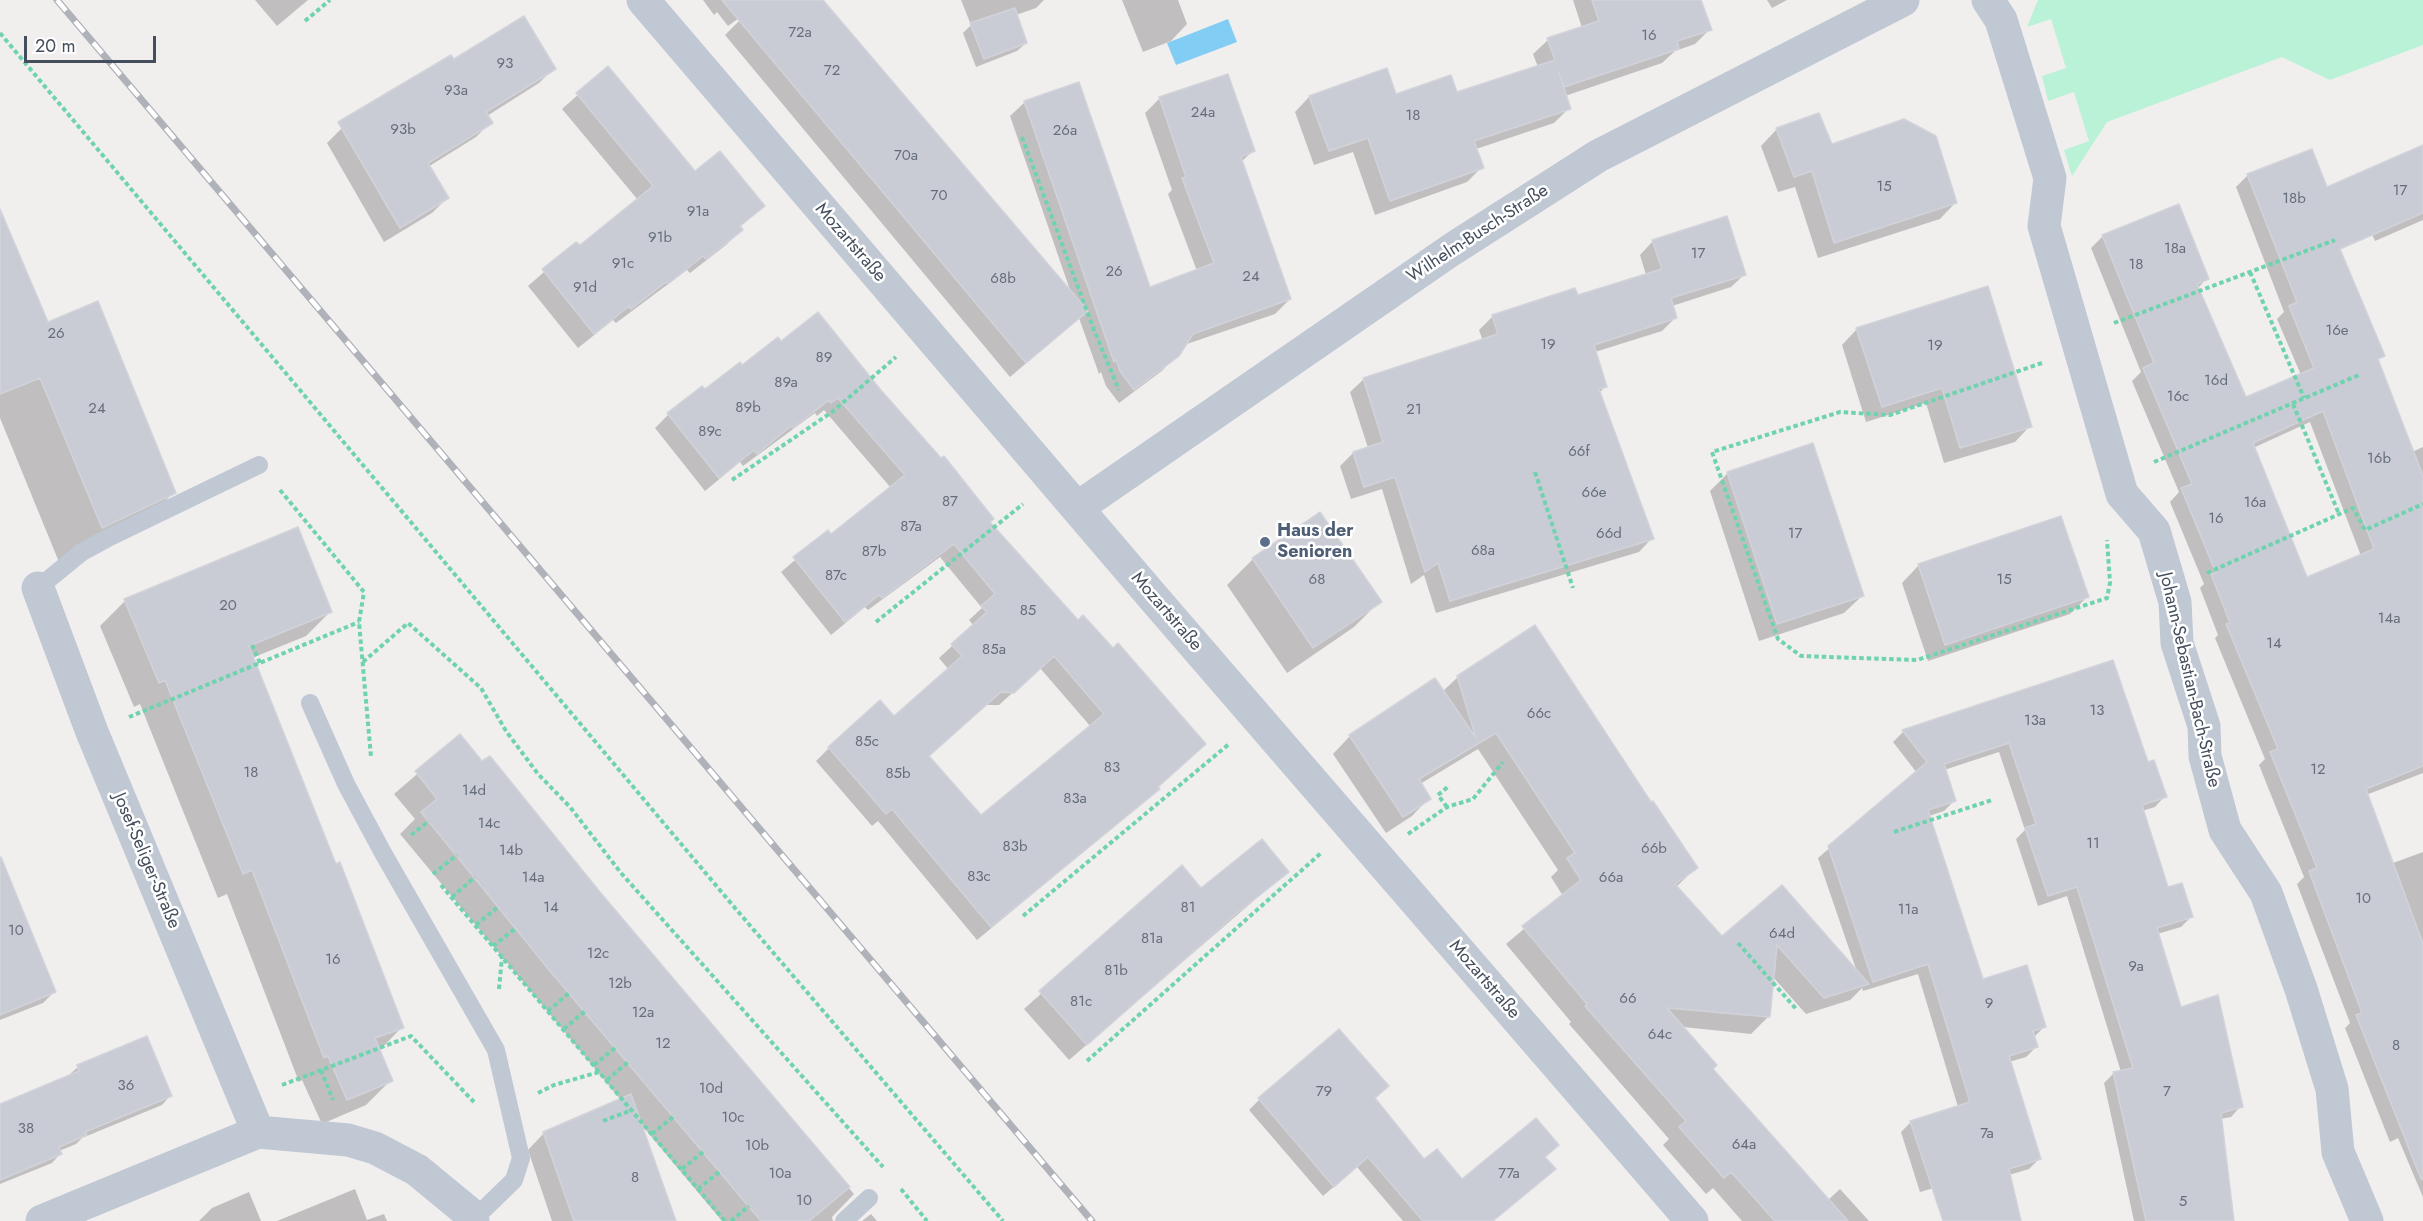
<!DOCTYPE html>
<html>
<head>
<meta charset="utf-8">
<style>
  body { margin:0 }
  #map { position:relative; width:2423px; height:1221px; overflow:hidden; background:#f1eeee; font-family:Jost,sans-serif }
  canvas { display:block }
  .scale { position:absolute; left:24px; top:36px; width:132px; height:27px; box-sizing:border-box; border:3px solid #454e5d; border-top:0; padding-left:8px; font-size:18px; line-height:21px; white-space:nowrap; color:#454e5d; -webkit-text-stroke:4px #fff; paint-order:stroke }
</style>
</head>
<body>
<div id="map">
<canvas width="2423" height="1221"></canvas>
<div class="scale">20 m</div>
</div>
<script>
const g = document.querySelector('canvas').getContext('2d');
g.lineJoin = 'round';
function paint(path, color) { g.fillStyle = color; g.fill(path, 'evenodd'); }
const toPath = rows => new Path2D(rows.map(r => 'M' + r).join(''));
function stroke(path, color, width, dash) { g.strokeStyle = color; g.lineWidth = width; g.lineCap = dash ? 'butt' : 'round'; g.setLineDash(dash || []); g.stroke(path); }
function drawText(font, color, halo, rows, align = 'center') {
  g.font = font + ' Jost,sans-serif'; g.lineWidth = 5; g.setLineDash([]); g.textBaseline = 'middle'; g.strokeStyle = halo; g.fillStyle = color; for (const [text, x, y, turn = 0] of rows) {
    g.save(); g.translate(x, y); g.rotate((+turn || 0) * Math.PI / 180); g.textAlign = isNaN(turn) ? turn : align; if (halo) g.strokeText(text, 0, 0); g.fillText(text, 0, 0); g.restore();
  }
}
paint(toPath([
  [2038,0,2423,0,2423,45,2330,80,2282,57,2107,122,2072,176,2064,150,2089,141,2074,92,2048,101,2042,76,2066,68,2051,19,2027,27]
]), '#b9f2d6');
paint(toPath([
  [1228,19,1237,42,1176,65,1167,43]
]), '#82cdf3');
paint(toPath([
  [255,0,308,0,277,26],
  [703,0,764,0,728,26,717,12,714,15],
  [796,0,821,0,1071,293,1010,116,1025,102,1149,289,1197,271,1168,194,1172,190,1145,113,1160,98,1253,151,1241,162,1290,299,1275,314,1184,345,1163,370,1119,403,1106,386,1101,372,1099,374,1079,318,1010,377,725,35,739,21],
  [961,0,1044,0,1036,8,1016,15,1026,43,1017,51,976,67,963,33,971,25],
  [1122,0,1178,0,1187,24,1171,41,1143,52],
  [1573,0,1700,0,1710,29,1695,44,1675,51,1662,63,1565,96,1569,108,1554,123,1476,149,1482,167,1467,182,1375,215,1353,152,1314,165,1295,112,1309,97,1386,70,1396,96,1456,94,1538,67,1533,54,1548,40,1582,28],
  [1767,0,1787,0,1772,8],
  [554,68,539,83,487,116,491,122,476,137,428,167,447,198,432,213,384,242,327,143,342,128],
  [608,68,695,174,763,206,739,228,741,230,726,245,690,273,687,270,616,323,613,320,578,348,528,286,576,244,580,248,638,200,562,109],
  [1777,129,1831,146,1956,202,1940,219,1818,258,1795,187,1778,192,1761,146],
  [2423,147,2423,220,2375,241,2350,186],
  [2248,175,2311,192,2412,452,2423,447,2423,773,2366,795,2393,863,2423,852,2423,1197,2398,1138,2390,1142,2345,1028,2350,1023,2297,884,2304,877,2259,765,2265,759,2215,638,2218,635,2200,588,2204,584,2170,502,2179,492,2132,381,2141,372,2091,248,2103,236,2207,278,2198,288,2245,399,2301,375,2277,319,2284,312,2236,187],
  [2310,422,2361,556,2306,579,2253,448],
  [0,212,47,324,174,492,134,533,61,567,0,418],
  [1653,241,1745,274,1731,287,1672,306,1676,317,1662,331,1595,352,1606,386,1599,393,1652,538,1639,552,1436,613,1424,575,1411,584,1382,489,1351,499,1340,466,1353,453,1368,448,1350,392,1364,379,1483,341,1479,330,1493,316,1577,297,1646,275,1640,255],
  [1857,329,2030,426,2015,442,1944,463,1926,403,1866,422,1842,345],
  [778,339,989,522,1157,787,1144,802,977,940,878,821,872,826,816,761,829,748,894,718,949,670,939,658,974,626,969,620,982,608,940,557,868,610,865,607,831,635,781,572,828,532,831,536,891,488,824,410,817,416,815,413,743,466,740,462,705,491,655,428,668,415,742,368],
  [1040,668,1091,727,981,818,928,757,986,705,999,705],
  [1728,473,1862,596,1844,613,1759,641,1710,491],
  [1319,514,1380,601,1354,627,1287,673,1227,585,1252,560],
  [1919,565,2087,597,2070,614,1928,661,1902,583],
  [125,601,331,611,306,636,252,658,402,1027,379,1051,391,1080,366,1105,322,1124,302,1080,299,1082,227,894,218,898,140,704,134,707,100,626],
  [2112,662,2147,764,2165,796,2155,807,2142,811,2167,889,2191,917,2181,927,2157,934,2180,1009,2241,1106,2231,1117,2220,1119,2233,1221,2134,1221,2104,1083,2114,1073,2121,1072,2067,896,2038,906,2016,839,2025,830,1999,752,1944,770,1955,800,1944,811,1929,816,1982,981,2044,1027,2034,1037,2036,1047,2026,1057,2009,1062,2039,1159,2029,1169,2009,1175,2020,1221,1955,1221,1944,1185,1920,1192,1901,1132,1911,1122,1958,1107,1918,974,1863,991,1862,988,1850,1000,1806,1014,1772,976,1768,1017,1751,1034,1683,1027,1711,1069,1828,1200,1840,1189,1869,1221,1742,1221,1713,1188,1706,1194,1663,1145,1669,1139,1569,1024,1571,1022,1506,944,1563,896,1551,877,1558,870,1478,749,1420,784,1429,798,1412,816,1386,833,1333,754,1350,736,1442,692,1458,677,1651,804,1697,867,1676,887,1722,938,1782,887,1857,972,1818,858,1917,773,1893,742,1903,732],
  [460,737,598,893,854,1194,832,1217,833,1221,722,1221,640,1123,674,1221,552,1221,528,1150,544,1133,621,1100,400,834,415,819,394,794],
  [1181,868,1201,890,1287,872,1069,1060,1024,1009],
  [0,872,54,992,43,1003,0,1020],
  [78,1067,170,1096,162,1105,82,1138,76,1144,59,1151,60,1154,52,1163,0,1184,0,1106,69,1075],
  [1374,1099,1424,1161,1462,1181,1544,1158,1554,1169,1493,1221,1403,1221,1357,1167,1323,1196,1249,1110,1259,1100],
  [355,1189,367,1220,384,1214,387,1221,277,1221],
  [249,1192,261,1221,199,1221,212,1208],
  [871,1214,877,1221,862,1221]
]), '#0003');
const building = toPath([
  [722,0,823,0,1088,311,1026,363,722,0],
  [1592,0,1701,0,1712,30,1677,41,1679,49,1564,87,1559,73,1571,109,1474,141,1484,168,1390,201,1368,138,1329,151,1309,96,1387,68,1396,94,1451,75,1457,92,1555,60,1547,38,1599,21,1592,0],
  [1015,8,1027,43,984,59,970,23,1015,8],
  [524,16,556,69,486,112,493,123,428,163,449,198,400,228,338,122,451,55,454,59,524,16],
  [608,66,695,171,720,151,765,206,740,226,743,230,706,259,703,256,668,284,666,282,631,309,629,306,594,334,542,269,576,242,580,245,653,186,576,93,608,66],
  [1228,74,1255,151,1241,157,1291,299,1193,334,1179,356,1134,390,1120,371,1116,359,1114,362,1024,101,1079,82,1150,287,1214,263,1182,178,1186,177,1159,97,1228,74],
  [1819,113,1832,144,1904,119,1936,136,1957,203,1834,243,1812,171,1794,177,1776,128,1819,113],
  [2423,145,2423,213,2340,249,2385,356,2378,359,2423,476,2423,766,2366,789,2423,944,2423,1179,2421,1179,2356,1015,2362,1013,2309,871,2317,868,2270,752,2278,749,2226,624,2230,623,2211,574,2216,573,2181,488,2192,484,2143,368,2154,363,2102,235,2179,204,2209,279,2197,284,2246,397,2314,368,2289,306,2297,302,2247,174,2312,149,2327,187,2423,145],
  [2323,411,2374,549,2307,577,2253,443,2323,411],
  [0,209,48,322,98,301,176,493,102,528,40,378,0,394,0,209],
  [1727,216,1746,275,1671,298,1677,318,1594,345,1607,387,1599,389,1654,539,1450,601,1438,563,1425,572,1395,477,1364,487,1353,452,1383,442,1363,378,1498,334,1492,315,1575,288,1578,295,1662,269,1652,240,1727,216],
  [1988,286,2032,427,1960,448,1942,388,1882,407,1856,328,1988,286],
  [818,312,880,389,941,458,944,456,994,519,990,522,1078,620,1083,615,1113,648,1118,643,1206,744,1158,787,1160,789,991,927,892,809,886,814,828,747,880,700,894,716,962,656,951,644,987,612,981,606,995,594,954,544,882,598,879,595,845,622,793,557,828,530,831,534,905,475,838,398,831,403,829,400,793,428,791,426,757,454,754,450,719,478,667,413,702,386,705,389,740,362,742,365,778,337,781,341,818,312],
  [1054,656,1104,714,981,815,929,756,1001,692,1014,693,1054,656],
  [1813,443,1864,596,1777,624,1727,472,1813,443],
  [1320,512,1382,602,1313,648,1252,558,1320,512],
  [2061,516,2089,597,1945,645,1918,564,2061,516],
  [298,527,332,612,249,646,336,864,340,862,404,1028,375,1038,393,1081,347,1100,328,1056,324,1058,252,870,243,874,165,680,159,683,124,599,298,527],
  [1535,625,1651,802,1653,801,1698,868,1675,884,1722,936,1782,885,1869,984,1824,998,1777,945,1770,1017,1667,1008,1717,1065,1713,1069,1848,1221,1775,1221,1731,1172,1724,1178,1679,1127,1686,1121,1585,1006,1587,1004,1522,926,1581,880,1567,858,1575,853,1496,733,1419,779,1431,799,1403,817,1349,735,1435,678,1476,738,1457,676,1535,625],
  [2113,660,2148,762,2154,760,2167,797,2142,805,2168,887,2182,883,2193,917,2157,928,2181,1007,2218,995,2243,1107,2221,1113,2234,1221,2146,1221,2113,1072,2133,1068,2077,887,2048,896,2025,828,2036,824,2009,743,1944,764,1956,801,1928,810,1983,979,2027,965,2046,1027,2033,1031,2038,1047,2009,1056,2041,1159,2009,1169,2021,1221,1943,1221,1910,1121,1970,1102,1928,964,1873,982,1828,846,1927,762,1902,730,2113,660],
  [460,734,482,761,490,756,600,892,850,1187,809,1221,761,1221,550,971,421,812,437,799,415,771,460,734],
  [1262,839,1289,872,1237,913,1087,1045,1039,991,1182,865,1201,888,1262,839],
  [1,857,56,992,0,1015,0,858,1,857],
  [1339,1029,1389,1086,1375,1098,1424,1159,1437,1149,1462,1179,1536,1118,1559,1145,1545,1157,1556,1169,1493,1221,1423,1221,1368,1157,1334,1187,1258,1098,1339,1029],
  [147,1036,172,1096,85,1132,87,1135,59,1147,62,1154,0,1180,0,1104,79,1071,77,1065,147,1036],
  [631,1094,676,1221,574,1221,543,1132,631,1094]
]);
paint(building, '#c9ccd4');
stroke(building, '#d2d3da', 1.5);
stroke(toPath([
  [305,21,330,0],
  [0,33,735,908,1003,1221],
  [1022,137,1094,330,1119,390],
  [2250,272,2304,398],
  [2114,323,2335,240],
  [2042,363,1890,415,1840,412,1712,452,1778,639,1801,656,1917,660,2107,598,2110,583,2107,540],
  [2293,404,2339,514],
  [2154,462,2359,375],
  [1535,472,1573,588],
  [732,480,832,412,896,357],
  [280,490,364,592,359,622,371,757],
  [2207,573,2353,508,2365,530,2423,504],
  [876,622,1023,504],
  [252,645,260,663],
  [363,662,408,623,481,688,506,731,538,774,570,807,621,873,883,1167],
  [129,717,359,622],
  [1447,807,1438,795,1449,786],
  [1894,832,1992,800],
  [1408,834,1447,807,1473,799,1503,762],
  [411,835,429,821],
  [433,874,457,855],
  [441,885,725,1221],
  [452,897,475,877],
  [1023,916,1229,744],
  [476,925,499,906],
  [1738,943,1797,1010],
  [493,946,516,928],
  [499,989,502,957],
  [548,1011,569,993],
  [564,1029,585,1011],
  [1087,1061,1321,853],
  [594,1065,615,1048],
  [321,1070,333,1100],
  [607,1080,628,1062],
  [282,1085,411,1036,474,1102],
  [538,1093,554,1085,599,1072],
  [603,1121,632,1110],
  [652,1134,673,1117],
  [682,1169,703,1152],
  [698,1189,719,1172],
  [901,1189,927,1221],
  [731,1221,749,1206]
]), '#6ed3ae', 4, [4.5, 3]);
stroke(toPath([
  [38,588,82,552,108,538,259,465],
  [310,703,346,784,383,853,496,1050,521,1158,514,1180,473,1220],
  [844,1221,869,1198]
]), '#c0c8d4', 18);
stroke(toPath([
  [643,0,1152,596,1692,1221],
  [1988,0,2001,20,2050,178,2044,226,2122,494,2154,531,2175,602,2177,643,2204,726,2205,756,2225,830,2266,893,2301,989,2332,1089,2338,1152,2367,1221],
  [1077,508,1451,250,1598,156,1903,0],
  [38,588,92,732,258,1132],
  [42,1221,258,1132,348,1140,375,1148,417,1170,468,1212,473,1221]
]), '#c0c8d4', 33);
const rail = toPath([
  [57,0,1092,1221]
]);
stroke(rail, '#b0b2b9', 7);
stroke(rail, '#fff', 4.5, [14]);
for (const [x, y, r, color] of [
  [1265,542,6,"#5c6f8a"]
]) { const dot = new Path2D(); dot.arc(x, y, r, 0, 2 * Math.PI); g.fillStyle = color; g.fill(dot); stroke(dot, '#fff', 2); }
drawText('15px', '#666e7b', null, [
  ["72a",800,33],
  ["16",1649,36],
  ["93",505,64],
  ["72",832,71],
  ["93a",456,91],
  ["24a",1203,113],
  ["18",1413,116],
  ["93b",403,130],
  ["26a",1065,131],
  ["70a",906,156],
  ["15",1884,187],
  ["17",2400,191],
  ["70",939,196],
  ["18b",2294,199],
  ["91a",698,212],
  ["91b",660,238],
  ["18a",2175,249],
  ["17",1698,254],
  ["91c",623,264],
  ["18",2136,265],
  ["26",1114,272],
  ["24",1251,277],
  ["68b",1003,279],
  ["91d",585,288],
  ["16e",2337,331],
  ["26",56,334],
  ["19",1548,345],
  ["19",1935,346],
  ["89",824,358],
  ["16d",2216,381],
  ["89a",786,383],
  ["16c",2178,397],
  ["89b",748,408],
  ["24",97,409],
  ["21",1414,410],
  ["89c",710,432],
  ["66f",1579,452],
  ["16b",2379,459],
  ["66e",1594,493],
  ["87",950,502],
  ["16a",2255,503],
  ["16",2216,519],
  ["87a",911,527],
  ["66d",1609,534],
  ["17",1795,534],
  ["68a",1483,551],
  ["87b",874,552],
  ["87c",836,576],
  ["68",1317,580],
  ["15",2004,580],
  ["20",228,606],
  ["85",1028,611],
  ["14a",2389,619],
  ["14",2274,644],
  ["85a",994,650],
  ["13",2097,711],
  ["66c",1539,714],
  ["13a",2035,721],
  ["85c",867,742],
  ["83",1112,768],
  ["12",2318,770],
  ["18",251,773],
  ["85b",898,774],
  ["14d",474,791],
  ["83a",1075,799],
  ["14c",489,824],
  ["11",2093,844],
  ["83b",1015,847],
  ["66b",1654,849],
  ["14b",511,851],
  ["83c",979,877],
  ["14a",533,878],
  ["66a",1611,878],
  ["10",2363,899],
  ["14",551,908],
  ["81",1188,908],
  ["11a",1908,910],
  ["10",16,931],
  ["64d",1782,934],
  ["81a",1152,939],
  ["12c",598,954],
  ["16",333,960],
  ["9a",2136,967],
  ["81b",1116,971],
  ["12b",620,984],
  ["66",1628,999],
  ["81c",1081,1002],
  ["9",1989,1004],
  ["12a",643,1013],
  ["64c",1660,1035],
  ["12",663,1044],
  ["8",2396,1046],
  ["36",126,1086],
  ["10d",711,1089],
  ["79",1324,1092],
  ["7",2167,1092],
  ["10c",733,1118],
  ["38",26,1129],
  ["7a",1987,1134],
  ["64a",1744,1145],
  ["10b",757,1146],
  ["10a",780,1174],
  ["77a",1509,1174],
  ["8",635,1178],
  ["10",804,1201],
  ["5",2183,1202]
]);
drawText('18px', '#454e5d', '#fff', [
  ["Wilhelm-Busch-Straße",1478,234,-33],
  ["Mozartstraße",850,243,49],
  ["Mozartstraße",1166,612,49],
  ["Johann-Sebastian-Bach-Straße",2189,680,77],
  ["Josef-Seliger-Straße",146,861,67],
  ["Mozartstraße",1484,980,49]
]);
drawText('bold 18px', '#4e5e75', '#fff', [
  ["Haus der",1277,532],
  ["Senioren",1277,553]
], 'left');
</script>
</body>
</html>
